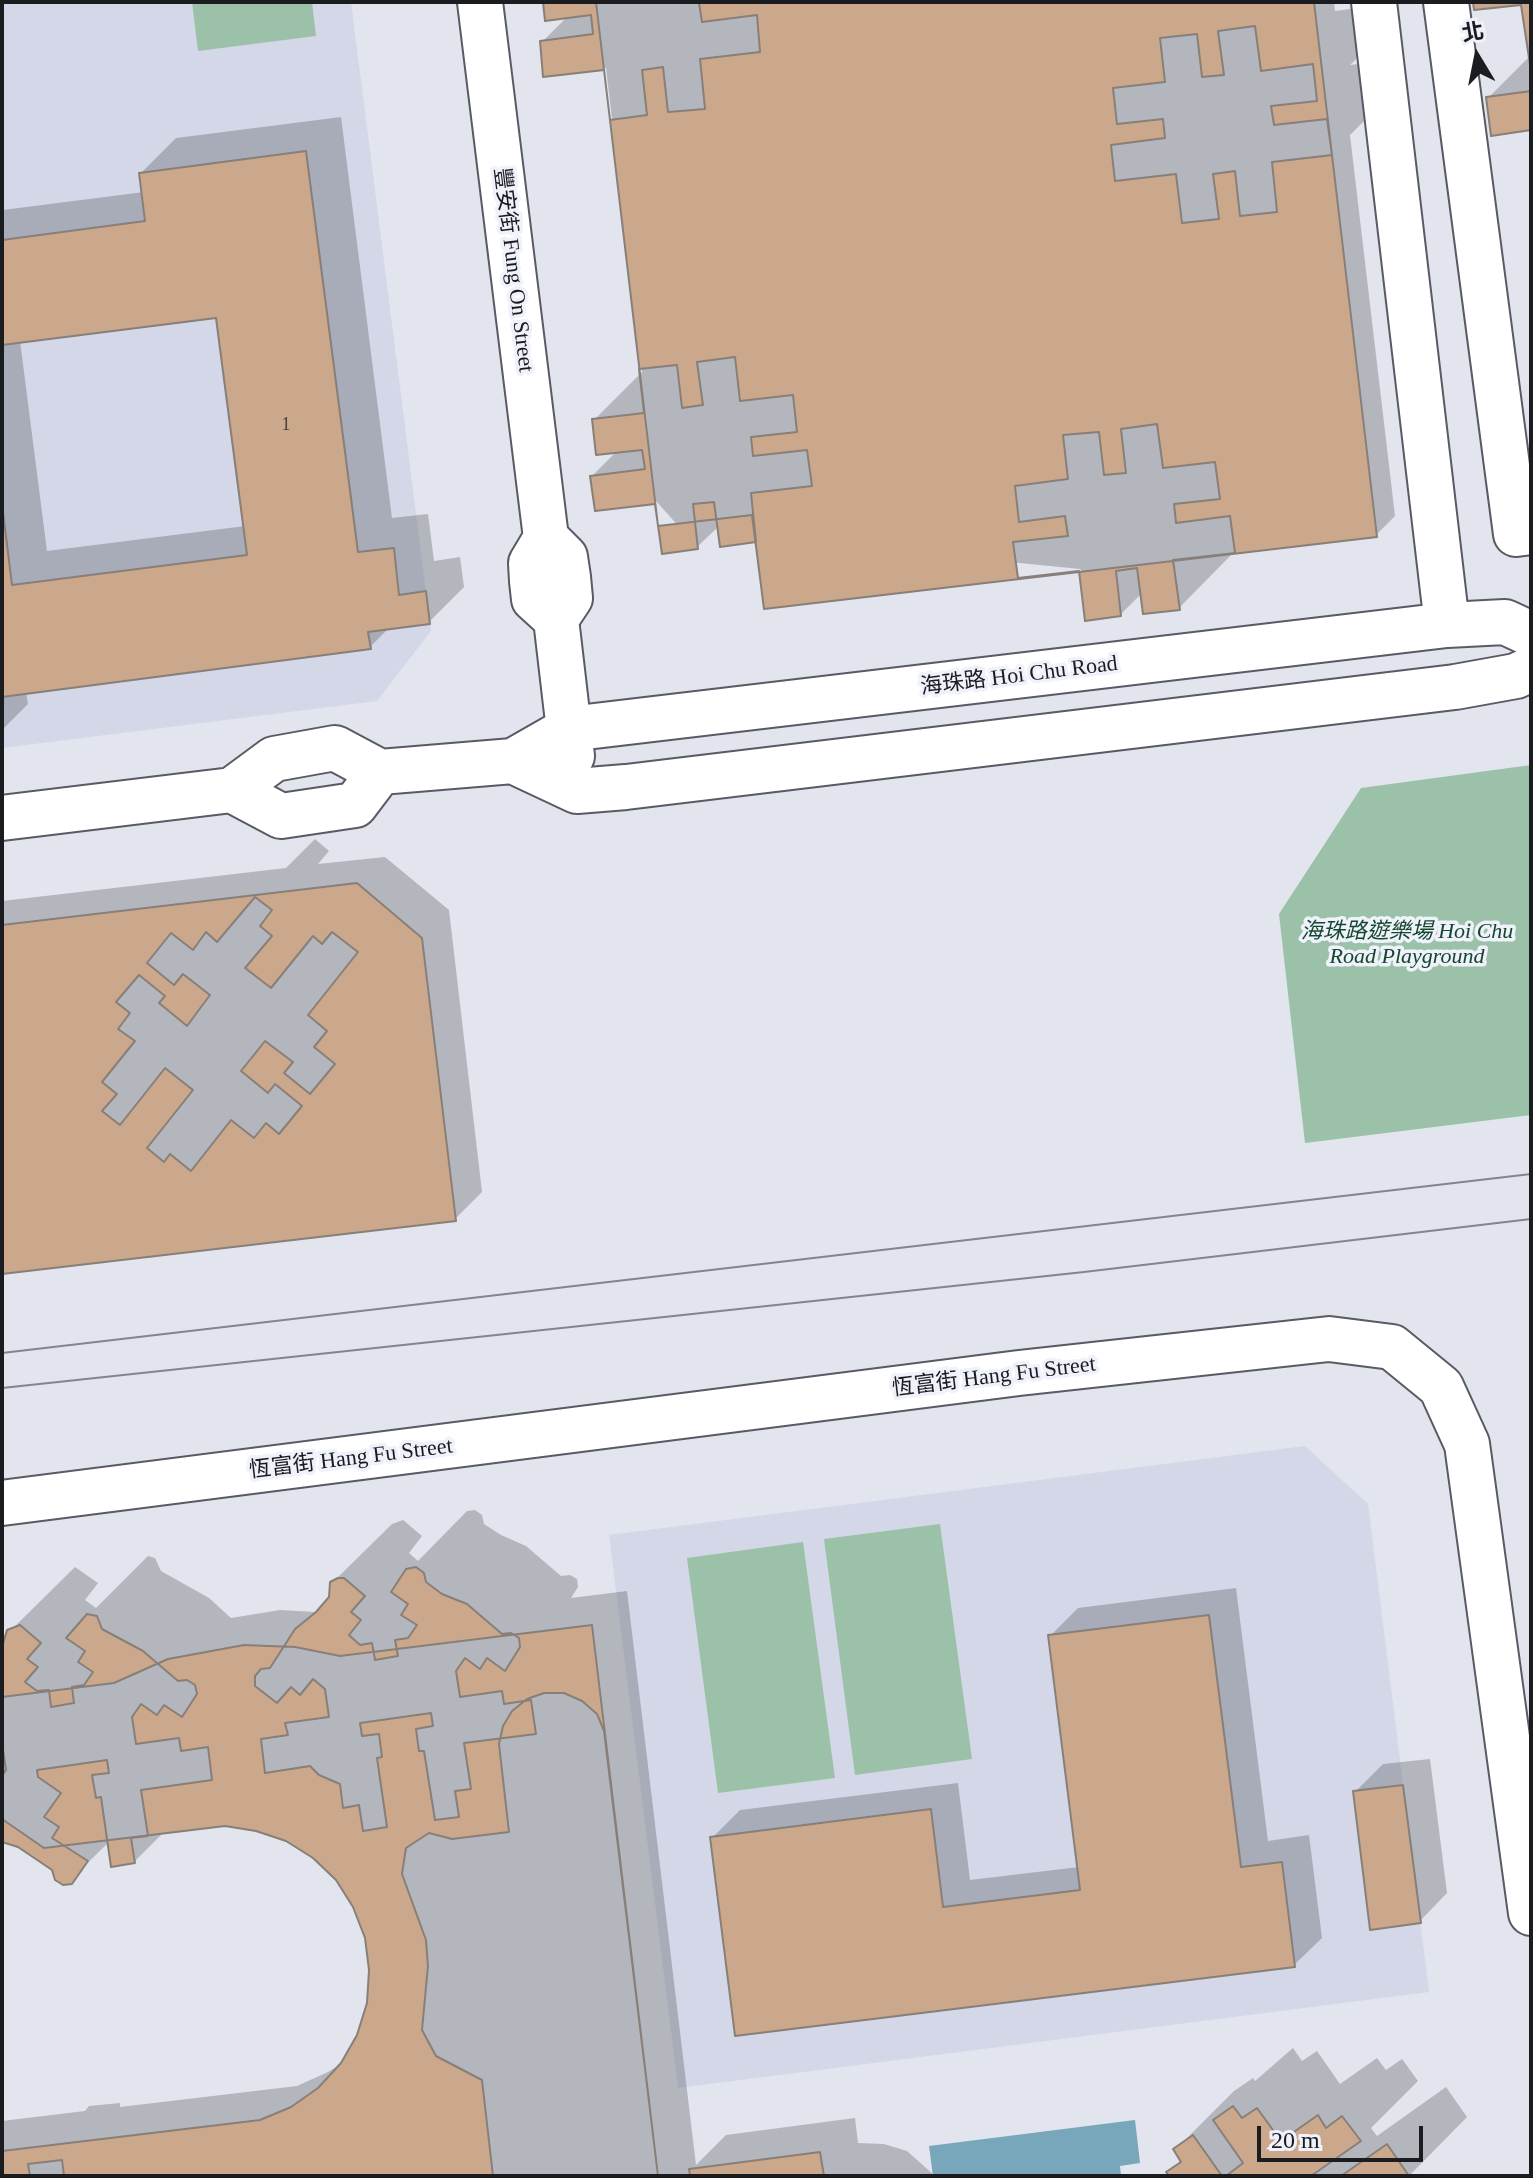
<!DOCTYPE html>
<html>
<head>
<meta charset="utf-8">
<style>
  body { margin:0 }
  #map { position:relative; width:1533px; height:2178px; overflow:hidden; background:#e2e4ee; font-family:"Times New Roman","Noto Sans TC",serif }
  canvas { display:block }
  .frame { position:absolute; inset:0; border:4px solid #1b1c1f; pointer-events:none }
  .north { position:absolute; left:1437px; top:16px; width:80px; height:80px; -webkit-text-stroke:6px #eff1fb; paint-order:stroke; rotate:350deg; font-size:22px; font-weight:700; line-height:32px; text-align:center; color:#1b1c1f }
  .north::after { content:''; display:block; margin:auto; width:28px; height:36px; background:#1b1c1f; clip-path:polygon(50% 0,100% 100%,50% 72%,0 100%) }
  .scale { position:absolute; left:1257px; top:2126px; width:166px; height:36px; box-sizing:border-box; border:4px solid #1b1c1f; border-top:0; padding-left:10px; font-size:24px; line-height:28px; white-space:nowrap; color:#1b1c1f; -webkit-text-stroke:6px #eff1fb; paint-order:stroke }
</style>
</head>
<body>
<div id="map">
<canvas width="1533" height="2178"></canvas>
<div class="frame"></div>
<div class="north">北</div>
<div class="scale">20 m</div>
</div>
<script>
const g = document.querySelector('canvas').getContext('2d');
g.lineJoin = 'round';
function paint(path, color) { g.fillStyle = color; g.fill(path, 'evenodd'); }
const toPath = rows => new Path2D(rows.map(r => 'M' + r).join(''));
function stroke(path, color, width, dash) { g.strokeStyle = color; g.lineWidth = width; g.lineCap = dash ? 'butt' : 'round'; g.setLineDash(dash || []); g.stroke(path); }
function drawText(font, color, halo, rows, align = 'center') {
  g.font = font + ' "Times New Roman","Noto Sans TC",serif'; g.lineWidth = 7; g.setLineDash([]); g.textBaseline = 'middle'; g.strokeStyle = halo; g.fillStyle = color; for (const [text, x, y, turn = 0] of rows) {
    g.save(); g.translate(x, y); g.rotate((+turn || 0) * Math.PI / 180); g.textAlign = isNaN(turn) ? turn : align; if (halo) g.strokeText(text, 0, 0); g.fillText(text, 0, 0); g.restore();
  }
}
paint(toPath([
  [2,2,351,2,431,631,377,701,2,748],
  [1305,1446,1368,1504,1429,1992,678,2088,609,1535]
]), '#d3d7e8');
paint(toPath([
  [192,2,312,2,316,36,198,51],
  [1531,765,1531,1115,1305,1143,1279,914,1361,788],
  [940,1524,972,1759,855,1775,824,1539],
  [803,1542,835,1778,718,1793,687,1558]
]), '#9bc1a9');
paint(toPath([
  [1135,2120,1140,2163,1120,2166,1121,2176,933,2176,929,2146]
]), '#78a6ba');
paint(toPath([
  [545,2,1334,2,1335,11,1372,6,1375,40,1350,65,1386,61,1390,95,1350,135,1395,516,1376,535,1235,551,1179,608,1142,593,1121,614,1080,569,758,537,719,526,697,547,657,502,592,476,618,450,594,420,642,372,606,68,542,42,568,16],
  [1475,2,1531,2,1531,128,1488,98,1530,56,1523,3],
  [341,117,392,518,428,514,434,561,460,557,464,587,429,622,390,627,370,647,26,692,28,704,2,730,2,201,3,210,144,192,141,173,176,138],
  [218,315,245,526,47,551,20,341],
  [315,839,329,851,318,864,385,857,449,910,482,1192,455,1219,2,1273,2,901,286,868],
  [475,1510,482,1515,484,1524,501,1535,526,1546,561,1576,570,1575,577,1579,578,1587,571,1598,627,1591,696,2165,726,2135,855,2118,858,2143,884,2144,907,2151,935,2176,2,2176,2,2121,85,2111,89,2106,120,2103,120,2107,297,2086,328,2072,345,2061,359,2036,369,2004,371,1970,367,1938,355,1907,337,1879,314,1857,287,1840,257,1829,225,1824,164,1832,134,1862,110,1841,67,1883,54,1869,2,1839,2,1648,6,1635,75,1567,98,1583,85,1600,96,1608,148,1556,155,1558,161,1571,209,1598,231,1618,280,1610,315,1612,331,1596,332,1583,392,1524,403,1520,422,1536,409,1553,418,1561,467,1511],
  [1236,1588,1268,1841,1309,1835,1322,1938,1294,1965,736,2034,712,1838,740,1810,958,1783,970,1880,1079,1867,1050,1636,1078,1608],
  [1430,1759,1447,1893,1420,1921,1355,1792,1383,1764],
  [1293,2048,1302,2061,1317,2051,1340,2084,1377,2058,1386,2070,1402,2059,1418,2081,1371,2128,1377,2136,1446,2087,1467,2117,1409,2176,1172,2176,1169,2172,1182,2159,1176,2149,1234,2091,1253,2078,1255,2081]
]), '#0003');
const building = toPath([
  [543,2,705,2,699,3,702,22,757,15,760,52,700,59,705,109,668,112,663,67,642,70,647,115,610,120,604,70,543,77,540,41,593,34,591,15,545,21,543,2],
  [596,2,1314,2,1377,537,764,609,752,515,658,526,596,2],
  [1473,2,1531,2,1531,71,1521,5,1474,10,1473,2],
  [1255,26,1261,71,1313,64,1317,101,1271,106,1274,125,1327,119,1332,155,1272,162,1277,212,1240,216,1235,171,1213,174,1219,219,1182,223,1176,174,1115,181,1111,145,1165,138,1163,119,1117,124,1113,88,1165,82,1160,38,1197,34,1202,77,1224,75,1218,31,1255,26],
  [1531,91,1531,130,1491,136,1486,97,1531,91],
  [306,151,358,552,394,548,399,595,426,591,430,624,368,632,371,649,2,697,2,504,12,585,247,555,216,318,2,345,2,240,145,221,139,173,306,151],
  [735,357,740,401,793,395,797,432,751,437,753,456,807,450,812,486,751,493,756,542,720,547,714,502,693,504,698,549,662,554,655,504,595,511,590,476,645,469,642,450,596,455,592,419,644,413,639,369,677,365,682,408,703,405,697,362,735,357],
  [1157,424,1163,468,1215,462,1220,499,1174,504,1176,523,1230,516,1235,553,1173,560,1180,610,1143,614,1137,568,1116,571,1121,616,1085,621,1079,571,1018,578,1013,542,1068,536,1065,516,1019,522,1015,486,1068,479,1063,435,1099,432,1104,475,1126,473,1121,429,1157,424],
  [357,883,422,938,456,1221,2,1274,2,925,357,883],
  [255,897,272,910,260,926,272,936,245,968,271,988,313,936,322,944,332,932,358,952,308,1015,327,1031,314,1047,335,1064,310,1094,284,1073,293,1062,265,1041,241,1071,268,1093,275,1084,302,1106,279,1134,266,1123,254,1138,231,1120,191,1171,170,1154,164,1162,147,1148,193,1090,165,1068,120,1125,102,1111,117,1094,102,1082,135,1041,118,1029,130,1013,116,1002,139,975,165,996,159,1003,187,1026,210,995,183,974,174,985,147,963,171,933,193,950,206,932,217,942,255,897],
  [416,1567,424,1573,426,1582,442,1594,467,1604,502,1634,511,1633,519,1638,520,1647,505,1671,487,1658,480,1669,465,1658,456,1671,460,1697,502,1691,504,1704,531,1700,536,1734,464,1743,471,1789,455,1791,459,1817,435,1820,424,1751,419,1751,416,1729,433,1726,431,1713,360,1723,362,1736,379,1734,382,1757,377,1758,387,1827,363,1831,359,1805,343,1808,340,1784,319,1775,310,1766,265,1773,261,1739,288,1735,285,1723,329,1717,325,1689,313,1679,300,1695,291,1687,277,1703,255,1686,255,1676,261,1669,270,1668,295,1629,316,1612,329,1597,330,1582,338,1578,344,1578,365,1596,351,1612,361,1620,349,1635,360,1645,372,1643,375,1660,398,1656,395,1640,408,1638,417,1625,401,1615,408,1604,391,1592,406,1569,416,1567],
  [87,1614,97,1616,102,1629,143,1651,178,1681,187,1680,195,1685,197,1694,182,1717,164,1705,157,1715,141,1704,132,1717,136,1744,179,1738,181,1751,208,1747,212,1780,141,1790,148,1836,131,1838,135,1863,111,1867,101,1797,96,1798,92,1775,109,1773,107,1760,37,1770,38,1777,61,1793,44,1817,59,1827,52,1838,88,1861,72,1884,63,1885,55,1880,52,1870,18,1847,2,1842,2,1776,6,1770,2,1743,2,1647,7,1630,20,1625,41,1643,27,1659,38,1667,25,1682,37,1691,49,1690,51,1707,74,1703,72,1687,84,1685,93,1672,78,1662,85,1651,66,1638,87,1614],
  [1209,1615,1241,1867,1282,1862,1295,1967,735,2036,710,1837,931,1809,943,1907,1080,1890,1048,1635,1209,1615],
  [592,1625,658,2176,2,2176,2,2151,260,2120,291,2107,318,2088,341,2063,357,2035,367,2003,369,1970,365,1938,353,1907,336,1880,313,1858,286,1841,256,1831,225,1826,44,1848,2,1819,2,1697,114,1683,168,1659,244,1645,295,1647,340,1656,592,1625],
  [544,1693,564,1693,582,1701,597,1714,604,1731,658,2176,493,2176,482,2080,436,2056,422,2030,428,1966,426,1940,402,1874,406,1848,429,1833,452,1839,509,1832,499,1744,503,1726,512,1711,527,1699,544,1693],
  [1403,1785,1421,1923,1370,1930,1353,1791,1403,1785],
  [1233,2106,1242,2118,1257,2108,1281,2141,1318,2115,1326,2128,1342,2116,1361,2141,1311,2176,1226,2176,1243,2163,1213,2120,1233,2106],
  [1193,2135,1222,2176,1169,2176,1166,2172,1181,2162,1173,2149,1193,2135],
  [1387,2144,1409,2176,1341,2176,1387,2144],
  [820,2152,824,2176,690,2176,689,2169,820,2152],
  [62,2160,64,2176,30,2176,28,2164,62,2160]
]);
paint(building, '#cba78b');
stroke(building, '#877f78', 2);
const minor = toPath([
  [480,2,546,538,565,557,568,577,570,598,556,619],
  [1374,2,1447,625],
  [1446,2,1516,534,1531,532],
  [546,538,531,563,532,581,534,599,556,619,572,756],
  [513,761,577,791,626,787,1455,687,1516,676,1531,669],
  [232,790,281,816,355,805,380,772],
  [2,818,232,790,274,759,335,748,380,772,513,761,569,729,1447,625,1505,622,1531,634],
  [2,1503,1019,1373,1329,1339,1392,1347,1441,1387,1467,1444,1531,1913]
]);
stroke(minor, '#595a63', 48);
stroke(minor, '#fff', 44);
stroke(toPath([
  [2,1353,1531,1174],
  [2,1388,1084,1272,1531,1219]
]), '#84858c', 2);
drawText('18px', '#473f3a', null, [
  ["1",286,425]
]);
drawText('22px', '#1b1c1f', '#eff1fb', [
  ["豐安街 Fung On Street",513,270,83],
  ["海珠路 Hoi Chu Road",1019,676,-7],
  ["恆富街 Hang Fu Street",994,1377,-7],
  ["恆富街 Hang Fu Street",351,1459,-7]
]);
drawText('italic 22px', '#14472e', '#eff1fb', [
  ["海珠路遊樂場 Hoi Chu",1407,932],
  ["Road Playground",1407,957]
]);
</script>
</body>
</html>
